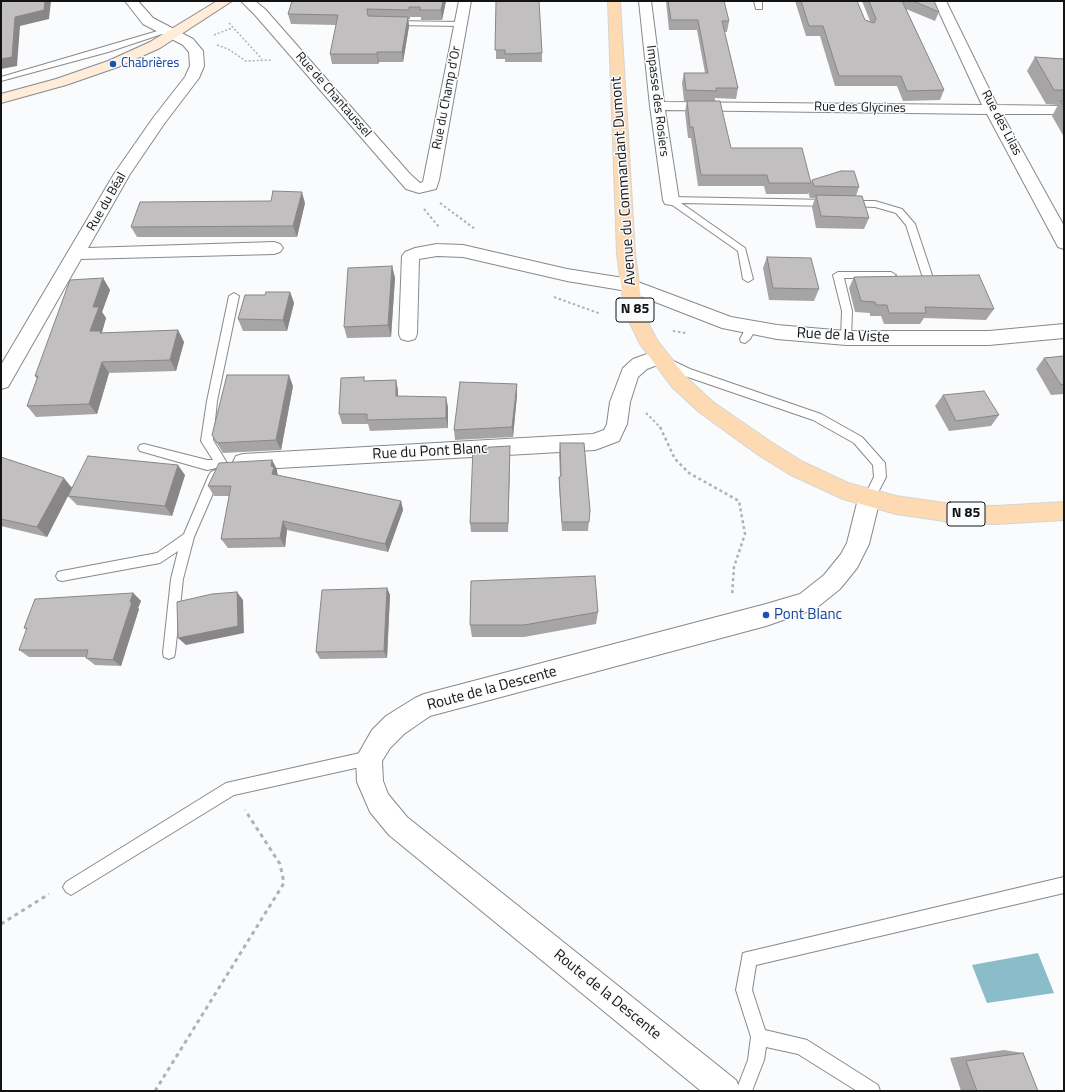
<!DOCTYPE html>
<html>
<head>
<meta charset="utf-8">
<style>
  body { margin:0 }
  #map { position:relative; width:1065px; height:1092px; overflow:hidden; background:#f9fbfc; font-family:"Titillium Web",sans-serif }
  canvas { display:block }
  .frame { position:absolute; inset:0; border:2px solid #131314; pointer-events:none }
</style>
</head>
<body>
<div id="map">
<canvas width="1065" height="1092"></canvas>
<div class="frame"></div>
</div>
<script>
const g = document.querySelector('canvas').getContext('2d');
g.lineJoin = 'round';
function paint(path, color) { g.fillStyle = color; g.fill(path, 'evenodd'); }
const toPath = rows => new Path2D(rows.map(r => 'M' + r).join(''));
function stroke(path, color, width, dash) { g.strokeStyle = color; g.lineWidth = width; g.lineCap = dash ? 'butt' : 'round'; g.setLineDash(dash || []); g.stroke(path); }
function drawText(font, color, halo, rows, align = 'center') {
  g.font = font + ' "Titillium Web",sans-serif'; g.lineWidth = 3; g.setLineDash([]); g.textBaseline = 'middle'; g.strokeStyle = halo; g.fillStyle = color; for (const [text, x, y, turn = 0] of rows) {
    g.save(); g.translate(x, y); g.rotate((+turn || 0) * Math.PI / 180); g.textAlign = isNaN(turn) ? turn : align; if (halo) g.strokeText(text, 0, 0); g.fillText(text, 0, 0); g.restore();
  }
}
paint(toPath([
  [1038,953,1054,993,987,1003,972,965]
]), '#8bbcca');
const lane = toPath([
  [754,1,762,1,762,9,756,9,754,1],
  [389,21,461,22,465,24,461,26,392,25,389,25,389,21],
  [161,30,168,32,108,52,1,81,1,77,161,30],
  [671,197,830,200,834,203,830,206,681,203,745,248,753,279,748,282,743,279,738,251,668,202,667,200,671,197],
  [850,201,875,201,902,209,915,224,932,275,930,277,924,277,922,275,906,225,896,213,875,207,847,206,847,202,850,201],
  [838,272,891,272,896,275,891,278,844,278,852,311,851,338,846,342,841,338,842,311,833,275,838,272],
  [234,293,239,296,217,401,213,440,227,463,225,466,207,470,140,451,138,448,140,445,144,444,207,460,213,460,201,441,207,401,229,296,234,293],
  [751,324,756,328,750,339,745,343,741,342,740,339,746,328,751,324],
  [665,357,690,369,821,414,862,437,885,463,886,477,873,502,869,504,865,502,863,499,874,477,873,465,854,443,813,420,682,375,661,364,660,361,661,358,665,357],
  [215,470,219,472,221,475,194,537,183,579,175,653,174,657,169,659,164,657,163,653,171,579,178,551,160,563,62,581,58,580,56,576,58,572,62,571,157,553,184,534,209,475,211,472,215,470],
  [369,751,374,753,376,758,374,763,369,765,234,795,76,892,71,895,66,892,63,887,66,882,226,783,369,751],
  [1064,877,1064,893,756,965,752,990,765,1030,807,1040,878,1085,880,1091,857,1091,798,1054,766,1047,764,1060,752,1091,736,1091,748,1060,751,1037,736,990,743,953,1064,877]
]);
const street = toPath([
  [125,1,138,1,153,18,193,39,203,51,204,66,199,78,164,124,130,174,88,248,274,242,280,244,283,248,280,252,274,254,81,259,8,387,1,389,1,365,114,174,153,118,185,77,190,66,189,52,183,45,143,24,125,1],
  [241,1,255,1,265,9,410,174,420,183,423,182,459,1,471,1,439,180,436,189,419,193,406,189,255,15,241,1],
  [639,1,651,1,664,102,982,105,934,1,946,1,997,105,1064,106,1064,114,1002,114,1064,226,1064,249,1058,247,1056,243,987,114,665,110,679,200,677,204,671,205,665,204,663,200,650,106,639,1],
  [437,244,463,245,567,269,630,279,731,317,777,325,846,331,989,331,1064,324,1064,338,989,345,846,345,777,339,722,328,627,291,567,281,463,257,437,256,419,259,417,334,415,339,408,341,401,339,399,334,402,256,405,252,415,248,437,244],
  [658,350,665,352,667,357,665,362,647,369,638,377,630,402,627,424,619,441,595,450,243,470,236,468,233,462,236,456,243,454,593,434,604,430,607,424,610,402,623,368,633,359,658,350],
  [869,490,877,493,880,499,869,544,857,568,840,589,815,609,766,626,430,716,404,734,390,748,382,761,383,781,388,794,407,817,736,1080,741,1091,701,1091,389,835,370,812,361,791,357,782,356,758,372,730,386,716,415,698,424,694,766,604,800,594,824,575,841,554,847,543,858,499,861,493,869,490]
]);
const secondary = toPath([
  [217,1,232,1,160,48,118,67,66,85,1,103,1,94,56,79,108,61,150,42,217,1]
]);
const primary = toPath([
  [608,1,620,1,635,254,641,299,647,321,657,340,686,377,713,402,771,442,803,462,848,483,896,496,958,505,996,506,1064,502,1064,520,996,524,958,523,896,514,843,499,789,474,757,454,699,412,672,387,640,344,629,321,623,299,617,254,608,1]
]);
stroke(lane, '#88898b', 2);
stroke(street, '#88898b', 2);
stroke(secondary, '#88898b', 2);
stroke(primary, '#d5d5d5', 2);
stroke(toPath([
  [229,23,262,59],
  [214,35,232,28],
  [217,45,228,49,246,61,272,60]
]), '#b0b1b2', 1.5, [2, 2]);
stroke(toPath([
  [440,203,475,229],
  [424,209,439,227],
  [554,297,601,314],
  [673,331,686,333],
  [646,413,661,428]
]), '#b0b1b2', 2, [2.5, 2.5]);
stroke(toPath([
  [660,427,675,459,689,473,739,501,745,534,734,567,732,596]
]), '#b0b1b2', 2.5, [3, 3]);
stroke(toPath([
  [1,924,49,894],
  [155,1091,284,883,280,864,245,810]
]), '#b0b1b2', 3, [4, 4]);
paint(lane, '#fff');
paint(street, '#fff');
paint(secondary, '#ffedd9');
paint(primary, '#fedab3');
paint(toPath([
  [292,1,446,1,442,20,421,20,421,17,410,17,410,19,408,19,409,26,403,62,379,62,378,64,332,64,330,54,336,25,291,24,288,14],
  [496,1,542,53,542,62,505,62,505,59,496,59],
  [666,1,724,1,729,21,727,32,724,32,738,88,736,99,715,98,715,101,684,101,682,83,684,73,705,73,697,30,669,30],
  [795,1,857,1,865,20,870,21,862,1,934,1,939,12,935,21,906,9,944,90,940,100,903,101,897,86,835,86,820,36,806,36],
  [1035,57,1064,59,1064,137,1052,116,1058,105,1046,104,1027,71],
  [687,101,731,148,811,183,812,180,859,187,856,196,869,218,864,229,816,228,812,207,815,198,810,198,808,192,808,194,766,194,764,186,698,186,691,138,688,138,685,112],
  [305,203,297,237,137,237,131,227],
  [767,257,819,289,814,301,769,300,763,268],
  [392,266,395,278,391,337,347,338,344,327],
  [854,277,994,309,986,320,924,318,920,324,884,324,881,316,870,316,870,313,855,312,849,288],
  [103,278,110,290,102,312,106,318,102,332,102,333,178,330,184,342,176,371,109,373,97,414,36,417,27,406,37,379,35,376],
  [290,292,294,303,287,331,243,331,238,319,265,295],
  [1064,356,1064,394,1051,395,1036,369,1044,358],
  [396,380,398,391,398,396,448,407,448,428,370,431,368,424,342,424,339,414,365,381],
  [517,384,517,395,513,437,455,440,454,430],
  [293,386,281,450,223,453,212,435],
  [943,395,999,415,991,426,949,431,935,406],
  [560,443,590,510,588,531,562,531,559,486,559,477,560,476,559,454],
  [510,456,508,532,471,532,470,523],
  [1,457,72,487,185,475,172,516,77,505,68,496,47,537,1,526],
  [277,469,277,472,278,475,401,501,403,510,388,552,287,530,285,547,228,548,221,539,229,496,214,496,208,486],
  [387,588,390,595,387,658,320,659,316,652],
  [133,593,141,601,138,608,139,609,121,666,95,665,86,658,87,657,29,657,19,650,27,630,24,628],
  [598,612,596,624,524,637,472,637,470,625],
  [1004,1050,1023,1053,1038,1091,961,1091,950,1058]
]), '#a7a4a5');
paint(toPath([
  [45,1,51,1,49,19,20,26,17,66,1,69,1,59,15,17],
  [443,1,446,1,442,20,441,10],
  [408,17,409,26,403,62,402,52],
  [377,52,379,62,378,64,377,54],
  [302,192,305,203,297,237,293,226],
  [392,266,395,278,391,337,388,325],
  [103,278,110,290,102,312,106,318,102,332,108,342,90,331,93,307],
  [290,292,294,303,287,331,283,320],
  [178,330,184,342,176,371,170,360],
  [102,362,109,373,97,414,89,404],
  [289,375,293,386,281,450,276,440],
  [396,380,398,391,398,406,396,396],
  [517,384,517,395,513,437,512,427],
  [446,397,448,407,448,428,446,418],
  [510,446,510,456,508,532,508,523],
  [272,460,277,469,277,472,278,476,272,474,271,466],
  [178,465,185,475,172,516,165,506],
  [64,478,72,488,47,537,37,527],
  [401,501,403,510,388,552,385,544],
  [283,521,287,530,285,547,280,538],
  [387,588,390,595,387,658,384,651],
  [237,592,243,600,244,633,186,645,178,638],
  [133,593,141,601,138,608,139,609,121,666,113,660]
]), '#888686');
const building = toPath([
  [1,1,45,1,44,10,15,17,12,57,1,59,1,1],
  [292,1,443,1,441,10,420,10,420,7,409,7,409,10,367,9,368,16,408,17,402,52,377,52,377,54,330,54,338,15,288,14,292,1],
  [496,1,539,1,542,53,505,54,505,50,495,50,496,1],
  [668,1,724,1,729,21,722,21,738,88,716,88,717,91,686,90,684,73,708,73,698,20,671,20,668,1],
  [801,1,857,1,865,20,874,23,876,19,869,1,902,1,944,90,907,91,901,76,839,76,823,26,809,26,801,1],
  [913,1,934,1,939,12,913,1],
  [1035,57,1064,59,1064,90,1054,90,1035,57],
  [687,101,720,101,731,148,802,148,811,183,769,183,767,175,701,175,693,127,690,127,687,101],
  [1061,101,1064,101,1064,107,1061,101],
  [841,171,854,171,859,187,814,186,812,180,841,171],
  [273,191,302,192,293,226,131,227,140,202,271,201,273,191],
  [816,195,862,196,869,218,821,216,816,195],
  [767,257,811,258,819,289,773,288,767,257],
  [392,266,388,325,344,327,348,268,392,266],
  [979,275,994,309,925,307,926,313,889,313,887,305,876,305,875,302,861,301,854,277,979,275],
  [103,278,93,307,99,307,90,331,101,331,100,333,178,330,170,360,102,362,89,404,27,406,38,376,35,376,70,280,103,278],
  [266,292,290,292,283,320,238,319,245,295,265,295,266,292],
  [1064,356,1064,384,1061,385,1044,358,1064,356],
  [227,375,289,375,276,440,217,443,212,435,227,375],
  [364,377,364,381,396,380,396,396,446,397,446,418,367,420,367,414,339,414,341,378,364,377],
  [460,382,517,384,512,427,454,430,460,382],
  [984,391,999,415,956,421,943,395,984,391],
  [560,443,584,443,590,510,589,522,562,522,559,477,561,476,560,443],
  [510,446,508,523,470,523,473,448,510,446],
  [88,456,178,465,165,506,68,496,88,456],
  [1,457,64,478,37,527,1,519,1,457],
  [272,460,271,466,274,467,272,474,401,501,385,544,283,521,280,538,221,539,231,486,208,486,219,463,272,460],
  [595,576,598,612,524,625,470,625,471,581,595,576],
  [387,588,384,651,316,652,322,590,387,588],
  [237,592,238,626,178,638,177,602,212,594,237,592],
  [133,593,130,602,132,602,113,660,86,658,88,650,19,650,27,628,24,628,35,599,133,593],
  [1023,1053,1038,1091,977,1091,966,1061,1023,1053]
]);
paint(building, '#c2bfc0');
stroke(building, '#888686', 1);
for (const [x, y, r, color] of [
  [113,64,4,"#1a4fb4"],
  [766,615,4,"#1a4fb4"]
]) { const dot = new Path2D(); dot.arc(x, y, r, 0, 2 * Math.PI); g.fillStyle = color; g.fill(dot); stroke(dot, '#f9fbfc', 1.5); }
drawText('13px', '#164399', '#f9fbfc', [
  ["Chabrières",121,64]
], 'left');
drawText('13px', '#131314', '#f9fbfc', [
  ["Rue de Chantaussel",333,95,49],
  ["Rue du Champ d'Or",447,98,-79],
  ["Impasse des Rosiers",657,101,83],
  ["Rue des Glycines",860,108,1],
  ["Rue des Lilas",1001,123,62],
  ["Rue du Béal",107,202,-60]
]);
for (const [x, y, w] of [
  [635,310,38],
  [966,514,38]
]) { const box = new Path2D(); box.roundRect(x - w / 2, y - 12, w, 24, 3); g.fillStyle = '#f9fbfc'; g.fill(box); stroke(box, '#131314', 1); }
drawText('bold 14px', '#131314', null, [
  ["N 85",635,310],
  ["N 85",966,514]
]);
drawText('15px', '#131314', '#f9fbfc', [
  ["Avenue du Commandant Dumont",624,181,-94],
  ["Rue de la Viste",843,336,3],
  ["Rue du Pont Blanc",430,452,-3],
  ["Route de la Descente",492,689,-15],
  ["Route de la Descente",607,995,39]
]);
drawText('15px', '#164399', '#f9fbfc', [
  ["Pont Blanc",774,615]
], 'left');
</script>
</body>
</html>
